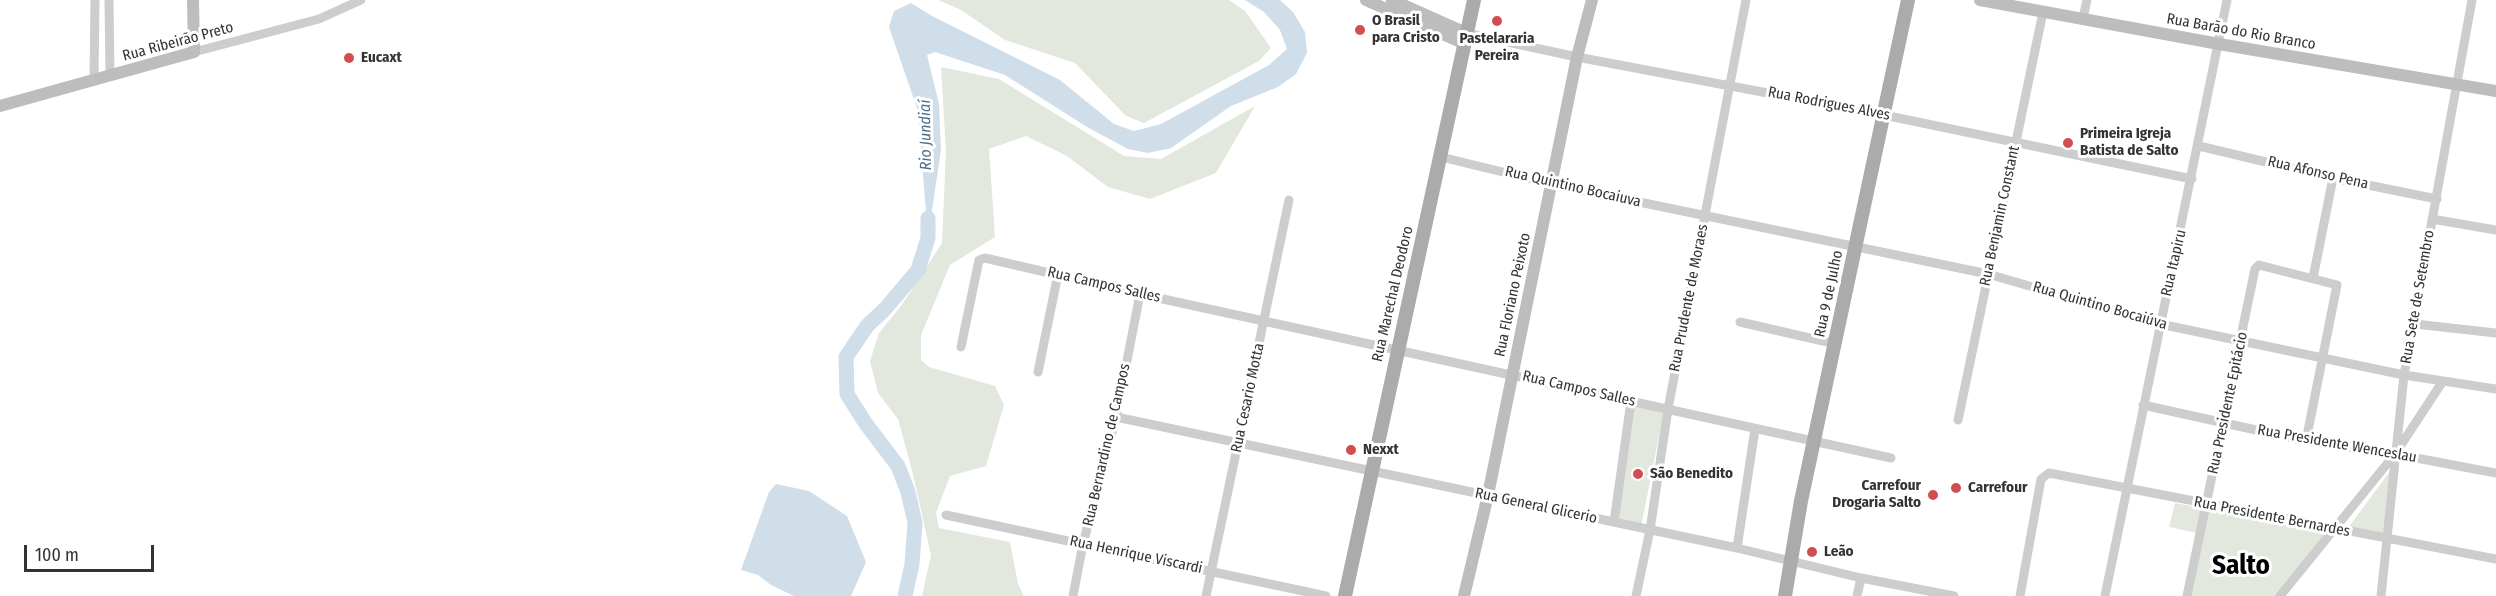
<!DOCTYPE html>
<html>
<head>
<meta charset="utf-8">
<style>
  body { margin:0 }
  #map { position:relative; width:2496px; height:596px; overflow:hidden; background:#fff; font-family:"Fira Sans Condensed",sans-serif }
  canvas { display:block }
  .scale { position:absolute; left:24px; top:545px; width:130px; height:27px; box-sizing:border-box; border:3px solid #333; border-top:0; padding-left:8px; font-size:18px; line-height:21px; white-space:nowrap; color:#333; -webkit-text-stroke:4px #fff; paint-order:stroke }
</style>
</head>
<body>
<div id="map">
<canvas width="2496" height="596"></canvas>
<div class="scale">100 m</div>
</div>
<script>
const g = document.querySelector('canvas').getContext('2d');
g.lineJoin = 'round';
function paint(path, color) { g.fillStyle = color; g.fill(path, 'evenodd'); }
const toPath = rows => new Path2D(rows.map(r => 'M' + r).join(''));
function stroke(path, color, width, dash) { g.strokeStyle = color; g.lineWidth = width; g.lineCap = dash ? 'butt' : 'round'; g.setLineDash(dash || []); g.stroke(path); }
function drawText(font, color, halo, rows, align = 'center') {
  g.font = font + ' "Fira Sans Condensed",sans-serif'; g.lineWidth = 6; g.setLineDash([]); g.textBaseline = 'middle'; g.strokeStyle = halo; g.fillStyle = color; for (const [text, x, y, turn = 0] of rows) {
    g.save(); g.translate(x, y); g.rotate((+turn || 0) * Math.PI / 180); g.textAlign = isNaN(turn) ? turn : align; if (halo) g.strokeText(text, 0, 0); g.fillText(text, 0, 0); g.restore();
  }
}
paint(toPath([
  [938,0,1229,0,1245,11,1271,48,1259,61,1144,123,1126,116,1075,63,1005,40,961,10],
  [941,67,999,79,1124,156,1161,159,1255,106,1216,173,1150,199,1108,187,1067,156,1026,136,989,149,995,237,950,265,921,335,921,360,929,367,995,386,1004,405,986,466,950,476,936,513,939,528,1010,542,1018,584,1024,596,922,596,931,555,913,474,898,419,878,393,870,361,879,333,901,306,942,243,946,151],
  [1634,405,1664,411,1641,527,1614,522],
  [2391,470,2385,535,2348,528],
  [2175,503,2202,508,2197,533,2169,527],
  [2207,506,2332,529,2279,596,2187,596]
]), '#e2e8dd');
paint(toPath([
  [1245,0,1280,0,1293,12,1305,32,1307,53,1296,74,1278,87,1231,106,1171,148,1148,153,1128,149,1087,127,1005,75,935,52,927,55,939,104,941,149,928,238,918,111,889,27,894,11,911,3,932,16,1060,80,1114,124,1134,131,1161,124,1269,65,1287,49,1280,30,1264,12],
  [776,484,809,491,847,516,866,562,851,596,794,596,771,585,758,575,741,570,769,492]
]), '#cfdee8');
stroke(toPath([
  [905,596,912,564,915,523,908,492,898,466,866,424,847,394,846,357,867,326,885,309,918,270,928,238,928,218]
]), '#cfdee8', 15);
stroke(toPath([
  [109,0,110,76],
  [2083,18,2087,0],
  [1466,33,1577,57,1884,115,2192,179],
  [194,52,319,19,361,0],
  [94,79,95,0],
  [2199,146,2333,178,2437,199],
  [1441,157,1552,184,1988,274,2160,324,2404,375,2496,389],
  [2432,219,2496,230],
  [2313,278,2333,178],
  [1740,322,1836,344],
  [2415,324,2496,333],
  [961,347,979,260,985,258,1140,294,1891,458],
  [1038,372,1058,274],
  [2143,405,2306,441,2395,454,2496,473],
  [1116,417,1737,548,1861,578,1954,596],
  [1958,420,2043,12],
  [946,515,1326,596],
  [1614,522,1631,401],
  [1737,548,1755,429],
  [1073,596,1083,544,1116,417,1140,294],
  [1206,596,1289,200],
  [1636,596,1650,530,1668,409,1746,0],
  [1857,596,1861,578],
  [2020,596,2041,479,2049,473,2496,559],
  [2105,596,2227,0],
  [2187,596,2255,269,2259,265,2337,285,2306,441],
  [2280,596,2395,454,2443,381],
  [2381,596,2404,375,2472,0]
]), '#cdcdcd', 9);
stroke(toPath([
  [1366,0,1463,43],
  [1392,0,1466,33],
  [1980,0,2219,44,2496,91],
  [0,106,194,52,193,0],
  [1464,596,1488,495,1577,57,1592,0]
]), '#bdbdbd', 12);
stroke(toPath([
  [1345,596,1474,0],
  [1785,596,1801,501,1908,0]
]), '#ababab', 14);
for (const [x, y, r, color] of [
  [1497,21,6,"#d24d50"],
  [1360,30,6,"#d24d50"],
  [349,58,6,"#d24d50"],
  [2068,143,6,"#d24d50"],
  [1351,450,6,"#d24d50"],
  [1638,474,6,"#d24d50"],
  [1956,488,6,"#d24d50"],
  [1933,495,6,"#d24d50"],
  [1812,552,6,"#d24d50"]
]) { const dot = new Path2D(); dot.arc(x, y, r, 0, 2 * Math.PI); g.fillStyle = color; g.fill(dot); stroke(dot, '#fff', 2); }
drawText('bold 15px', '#333', '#fff', [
  ["O Brasil",1372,21],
  ["para Cristo",1372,38],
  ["Pastelararia",1497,39,"center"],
  ["Pereira",1497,56,"center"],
  ["Eucaxt",361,58],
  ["Primeira Igreja",2080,134],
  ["Batista de Salto",2080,151],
  ["Nexxt",1363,450],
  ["São Benedito",1650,474],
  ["Carrefour",1921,486,"right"],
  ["Drogaria Salto",1921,503,"right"],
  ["Carrefour",1968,488],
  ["Leão",1824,552]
], 'left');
drawText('15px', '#333', '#fff', [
  ["Rua Barão do Rio Branco",2241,32,10],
  ["Rua Ribeirão Preto",178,42,-15],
  ["Rua Rodrigues Alves",1829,104,11],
  ["Rua Afonso Pena",2318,173,13],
  ["Rua Quintino Bocaiuva",1573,187,13],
  ["Rua Benjamin Constant",2000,216,-78],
  ["Rua Itapiru",2174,263,-77],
  ["Rua Campos Salles",1104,285,13],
  ["Rua Marechal Deodoro",1393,294,-77],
  ["Rua 9 de Julho",1829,294,-78],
  ["Rua Floriano Peixoto",1513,295,-78],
  ["Rua Sete de Setembro",2418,297,-80],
  ["Rua Prudente de Moraes",1689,298,-79],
  ["Rua Quintino Bocaiúva",2100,306,16],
  ["Rua Campos Salles",1579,389,13],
  ["Rua Cesario Motta",1248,398,-78],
  ["Rua Presidente Epitácio",2228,403,-78],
  ["Rua Presidente Wenceslau",2337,444,10],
  ["Rua Bernardino de Campos",1107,445,-77],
  ["Rua General Glicerio",1536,506,12],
  ["Rua Presidente Bernardes",2272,517,11],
  ["Rua Henrique Viscardi",1136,555,12]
]);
drawText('italic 16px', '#496f8d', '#fff', [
  ["Rio Jundiaí",926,135,-91]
]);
drawText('bold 27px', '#000', '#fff', [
  ["Salto",2241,566]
]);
</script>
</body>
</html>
